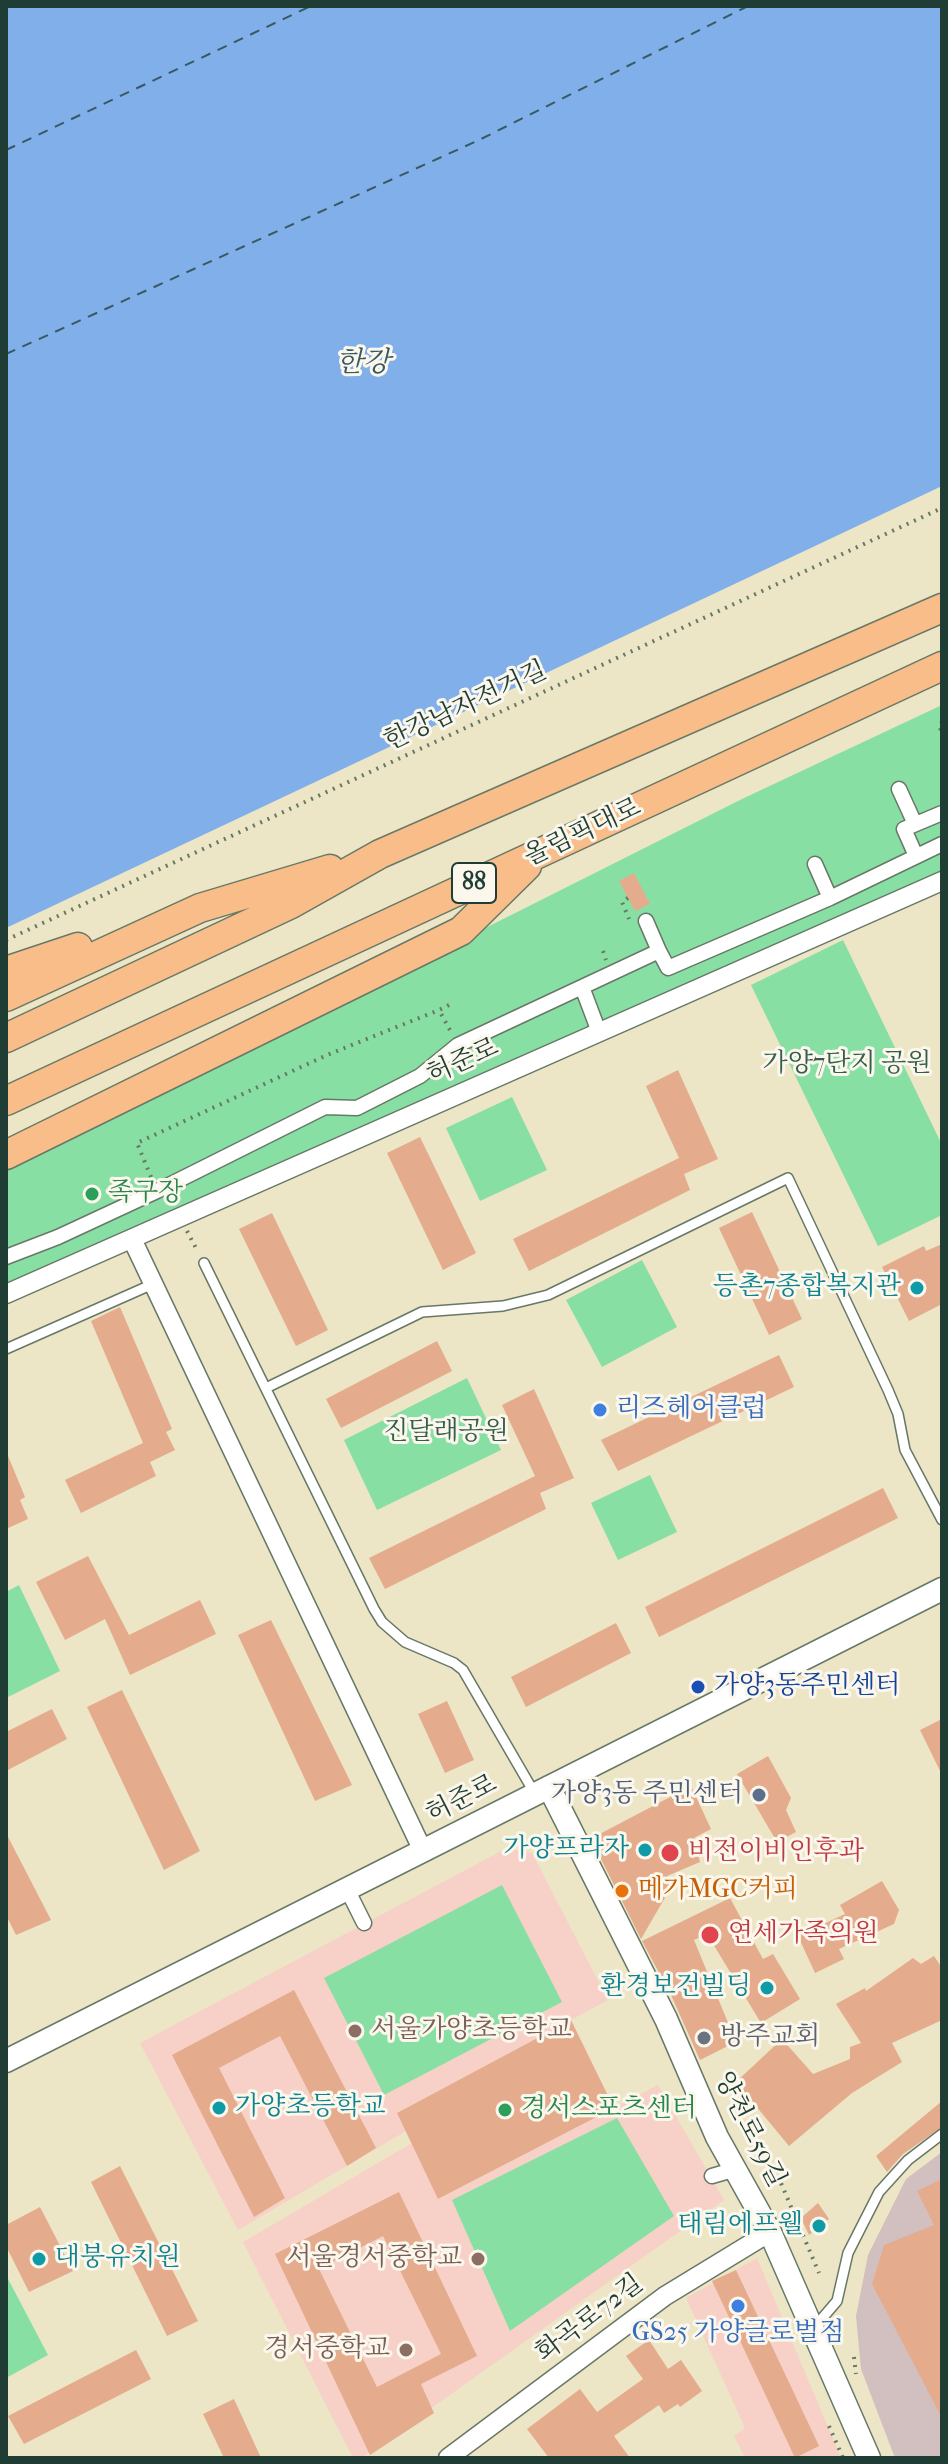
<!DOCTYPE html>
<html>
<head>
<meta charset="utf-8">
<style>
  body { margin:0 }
  #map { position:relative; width:948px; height:2464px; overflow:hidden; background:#ece5c6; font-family:"IM FELL French Canon",serif }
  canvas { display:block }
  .frame { position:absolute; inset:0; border:8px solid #1f3d34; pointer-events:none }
</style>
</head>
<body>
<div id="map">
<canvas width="948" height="2464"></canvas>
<div class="frame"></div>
</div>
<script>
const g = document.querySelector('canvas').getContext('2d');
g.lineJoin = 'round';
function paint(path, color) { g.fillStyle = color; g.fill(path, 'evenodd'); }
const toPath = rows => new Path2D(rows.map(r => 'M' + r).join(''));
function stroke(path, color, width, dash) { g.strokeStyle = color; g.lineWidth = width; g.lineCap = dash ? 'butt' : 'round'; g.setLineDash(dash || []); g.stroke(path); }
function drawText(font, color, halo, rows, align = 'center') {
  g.font = font + ' "IM FELL French Canon","Noto Serif KR",serif'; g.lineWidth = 6; g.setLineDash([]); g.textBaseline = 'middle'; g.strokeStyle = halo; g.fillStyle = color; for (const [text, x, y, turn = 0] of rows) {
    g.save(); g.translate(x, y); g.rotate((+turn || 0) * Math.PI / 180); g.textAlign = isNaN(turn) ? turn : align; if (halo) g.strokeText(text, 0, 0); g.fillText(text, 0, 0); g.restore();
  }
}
paint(toPath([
  [507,1848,532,1853,608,2000,397,2113,406,2131,238,2230,140,2043],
  [658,2085,724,2200,361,2458,353,2458,243,2242,412,2143,439,2199],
  [757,2258,841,2458,745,2458,734,2436,745,2428,686,2298]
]), '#f7d1c7');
paint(toPath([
  [942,2152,942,2458,895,2458,861,2369,856,2316,868,2255,906,2179]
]), '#d2bfc0');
paint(toPath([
  [942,705,942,876,6,1286,6,1169,742,799],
  [843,940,942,1145,942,1215,878,1246,751,985],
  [512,1097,547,1170,480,1201,446,1128],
  [642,1260,677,1327,602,1367,566,1300],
  [467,1378,501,1450,377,1510,344,1440],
  [650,1475,677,1532,618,1560,591,1503],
  [19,1585,60,1671,6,1698,6,1592],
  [502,1885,562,2002,384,2095,324,1978],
  [617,2118,674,2216,510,2331,452,2200],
  [6,2275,48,2355,6,2378]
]), '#88dfa3');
paint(toPath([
  [6,6,942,6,942,486,6,928]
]), '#80afea');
stroke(toPath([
  [6,150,311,6],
  [6,354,479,140,748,6]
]), '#375a62', 2, [10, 8]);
paint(toPath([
  [634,873,650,904,635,911,619,881],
  [678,1070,718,1159,684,1174,690,1190,529,1271,513,1239,679,1158,646,1086],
  [420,1137,476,1253,443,1270,387,1153],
  [752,1212,802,1319,769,1335,719,1228],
  [272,1213,328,1330,296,1346,239,1229],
  [942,1244,942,1304,909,1321,882,1267,924,1246,926,1251],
  [120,1307,172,1429,166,1432,175,1450,150,1462,156,1476,81,1513,65,1480,143,1443,91,1321],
  [437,1341,452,1371,341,1428,326,1399],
  [779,1355,794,1387,618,1471,601,1440],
  [534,1389,574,1478,540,1493,546,1509,385,1589,369,1558,535,1476,502,1405],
  [6,1451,25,1497,20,1500,28,1519,6,1529],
  [883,1488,898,1518,659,1637,645,1607],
  [88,1556,129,1635,200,1600,216,1634,130,1675,105,1619,65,1640,36,1582],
  [271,1620,352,1785,315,1801,238,1635],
  [616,1623,631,1653,526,1707,511,1677],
  [122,1690,200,1851,164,1870,87,1707],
  [447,1701,474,1760,445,1773,418,1714],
  [52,1709,67,1739,6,1771,6,1732],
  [942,1719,942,1775,920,1730],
  [768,1756,791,1798,786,1810,796,1832,777,1842,737,1774],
  [691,1786,711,1829,694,1838,700,1862,667,1876,670,1889,641,1939,594,1845,594,1837],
  [6,1833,51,1920,16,1935,6,1915],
  [882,1881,899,1910,894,1924,839,1949,844,1959,815,1973,798,1936,845,1914,840,1905],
  [730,1898,763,1959,773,1954,800,1999,761,2023,707,1934,694,1940,736,2042,700,2060,671,1995,642,1941],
  [934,1956,942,1968,942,2020,892,2043,902,2062,852,2093,789,2146,736,2082,782,2039,813,2074,850,2059,850,2047,861,2043,836,2004,865,1988,866,1991,913,1958,921,1964],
  [294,1990,376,2148,347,2166,280,2036,219,2068,285,2198,254,2217,172,2055],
  [571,2020,614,2108,438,2199,397,2113],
  [942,2101,942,2127,903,2154,887,2172,876,2156],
  [120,2166,198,2321,167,2336,91,2182],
  [942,2179,942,2418,872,2284,884,2245,934,2225,917,2191],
  [399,2192,477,2356,421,2384,434,2413,370,2455,275,2254],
  [383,2236,441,2354,377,2387,319,2269],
  [818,2203,829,2219,809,2235,801,2218],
  [40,2207,73,2271,29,2292,6,2246,6,2225],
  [736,2270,819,2446,795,2458,712,2281],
  [649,2340,668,2369,681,2360,702,2391,680,2407,678,2404,664,2413,659,2405,614,2436,630,2458,549,2458,527,2429,580,2389,597,2412,643,2379,626,2356],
  [136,2350,151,2379,24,2444,8,2416],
  [234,2399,261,2458,224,2458,203,2414]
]), '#e4ac8d');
const service = toPath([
  [204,1263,374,1609,382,1622,405,1642,454,1663,463,1670,535,1794],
  [6,1349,153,1284],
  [266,1388,422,1312,503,1306,548,1295,788,1178,888,1390,898,1414,905,1450,942,1520],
  [813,2329,837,2301,848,2253,879,2192,908,2160,942,2134]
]);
const pedestrian = toPath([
  [899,789,915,824],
  [916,856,904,829,942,813],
  [815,864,830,898],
  [646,921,659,951],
  [582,987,599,1032],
  [6,1257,58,1237,157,1191,325,1107,357,1108,420,1076,458,1045,659,951,668,968,830,898,942,844],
  [347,1889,364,1923],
  [712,2176,736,2169]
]);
const minor = toPath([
  [132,1239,423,1851],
  [6,1294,942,881],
  [448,2458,665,2296,770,2232]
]);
const tertiary = toPath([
  [549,1787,666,2019,717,2137,770,2232,869,2458],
  [6,2061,942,1589]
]);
const trunk = toPath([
  [6,971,78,947],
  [6,997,200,908,330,869],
  [6,1038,291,904,380,854,942,608],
  [6,1101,942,666],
  [6,1155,461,931,527,866]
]);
stroke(service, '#677867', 12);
stroke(pedestrian, '#677867', 17);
stroke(minor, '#677867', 21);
stroke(tertiary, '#677867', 25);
stroke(trunk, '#677867', 31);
stroke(toPath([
  [942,723,938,725,942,732],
  [628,898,622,902,629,919],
  [6,940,942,508],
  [603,951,606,960],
  [449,1005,439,1010,451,1032],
  [151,1177,137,1143,327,1055,439,1010],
  [187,1231,198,1252],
  [778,2176,819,2273],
  [854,2357,856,2374],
  [829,2426,843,2458]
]), '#677867', 4, [2, 6]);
stroke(service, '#fff', 9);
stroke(pedestrian, '#fff', 14);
stroke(minor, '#fff', 18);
stroke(tertiary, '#fff', 22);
stroke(trunk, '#f8bd88', 28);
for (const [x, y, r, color] of [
  [92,1194,8,"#2e9e5b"],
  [917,1288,8,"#0f9aa8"],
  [600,1410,8,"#3f7fe0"],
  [698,1687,8,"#1a4fb4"],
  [759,1795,8,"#5c6f8a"],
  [645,1850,8,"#0f9aa8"],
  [670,1853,10,"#e0444e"],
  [622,1891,8,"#e8710a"],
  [710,1935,10,"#e0444e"],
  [767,1988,8,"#0f9aa8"],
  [355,2031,8,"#8d6e63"],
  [704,2038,8,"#6b7280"],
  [219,2108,8,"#0f9aa8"],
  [505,2110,8,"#2e9e5b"],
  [819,2226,8,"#0f9aa8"],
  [39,2259,8,"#0f9aa8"],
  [478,2259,8,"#8d6e63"],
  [738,2306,8,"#3f7fe0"],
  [406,2350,8,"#8d6e63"]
]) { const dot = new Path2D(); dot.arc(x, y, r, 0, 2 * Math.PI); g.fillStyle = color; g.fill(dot); stroke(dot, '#fbf7ec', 3); }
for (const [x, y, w] of [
  [474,883,44]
]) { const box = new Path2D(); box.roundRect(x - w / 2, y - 20, w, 40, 6); g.fillStyle = '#fbf7ec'; g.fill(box); stroke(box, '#1f3d34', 2); }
drawText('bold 24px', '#1f3d34', null, [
  ["88",474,883]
]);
drawText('26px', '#1f3d34', '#fbf7ec', [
  ["한강남자전거길",466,707,-25],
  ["올림픽대로",583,833,-25],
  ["허준로",463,1062,-24],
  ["허준로",462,1800,-27],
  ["양천로59길",749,2130,63],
  ["화곡로72길",590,2319,-37]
]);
drawText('26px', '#345d4a', '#fbf7ec', [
  ["가양7단지 공원",847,1065],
  ["진달래공원",446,1433]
]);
drawText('26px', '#27864d', '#fbf7ec', [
  ["족구장",108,1194],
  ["경서스포츠센터",521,2110]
], 'left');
drawText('26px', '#0d838f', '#fbf7ec', [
  ["등촌7종합복지관",901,1288],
  ["가양프라자",629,1850],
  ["환경보건빌딩",751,1988],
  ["가양초등학교",235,2108,"left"],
  ["태림에프웰",803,2226],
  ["대붕유치원",55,2259,"left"]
], 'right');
drawText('26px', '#366cbe', '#fbf7ec', [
  ["리즈헤어클럽",616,1410],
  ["GS25 가양글로벌점",738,2334,"center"]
], 'left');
drawText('26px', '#164399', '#fbf7ec', [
  ["가양3동주민센터",714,1687]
], 'left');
drawText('26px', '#4e5e75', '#fbf7ec', [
  ["가양3동 주민센터",743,1795]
], 'right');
drawText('26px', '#be3a42', '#fbf7ec', [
  ["비전이비인후과",688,1853],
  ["연세가족의원",728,1935]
], 'left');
drawText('26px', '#c56008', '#fbf7ec', [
  ["메가MGC커피",638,1891]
], 'left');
drawText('26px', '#785e54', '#fbf7ec', [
  ["서울가양초등학교",371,2031,"left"],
  ["서울경서중학교",462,2259],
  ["경서중학교",390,2350]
], 'right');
drawText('26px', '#5b616d', '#fbf7ec', [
  ["방주교회",720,2038]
], 'left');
drawText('italic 28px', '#375a62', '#fbf7ec', [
  ["한강",363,364]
]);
</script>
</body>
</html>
